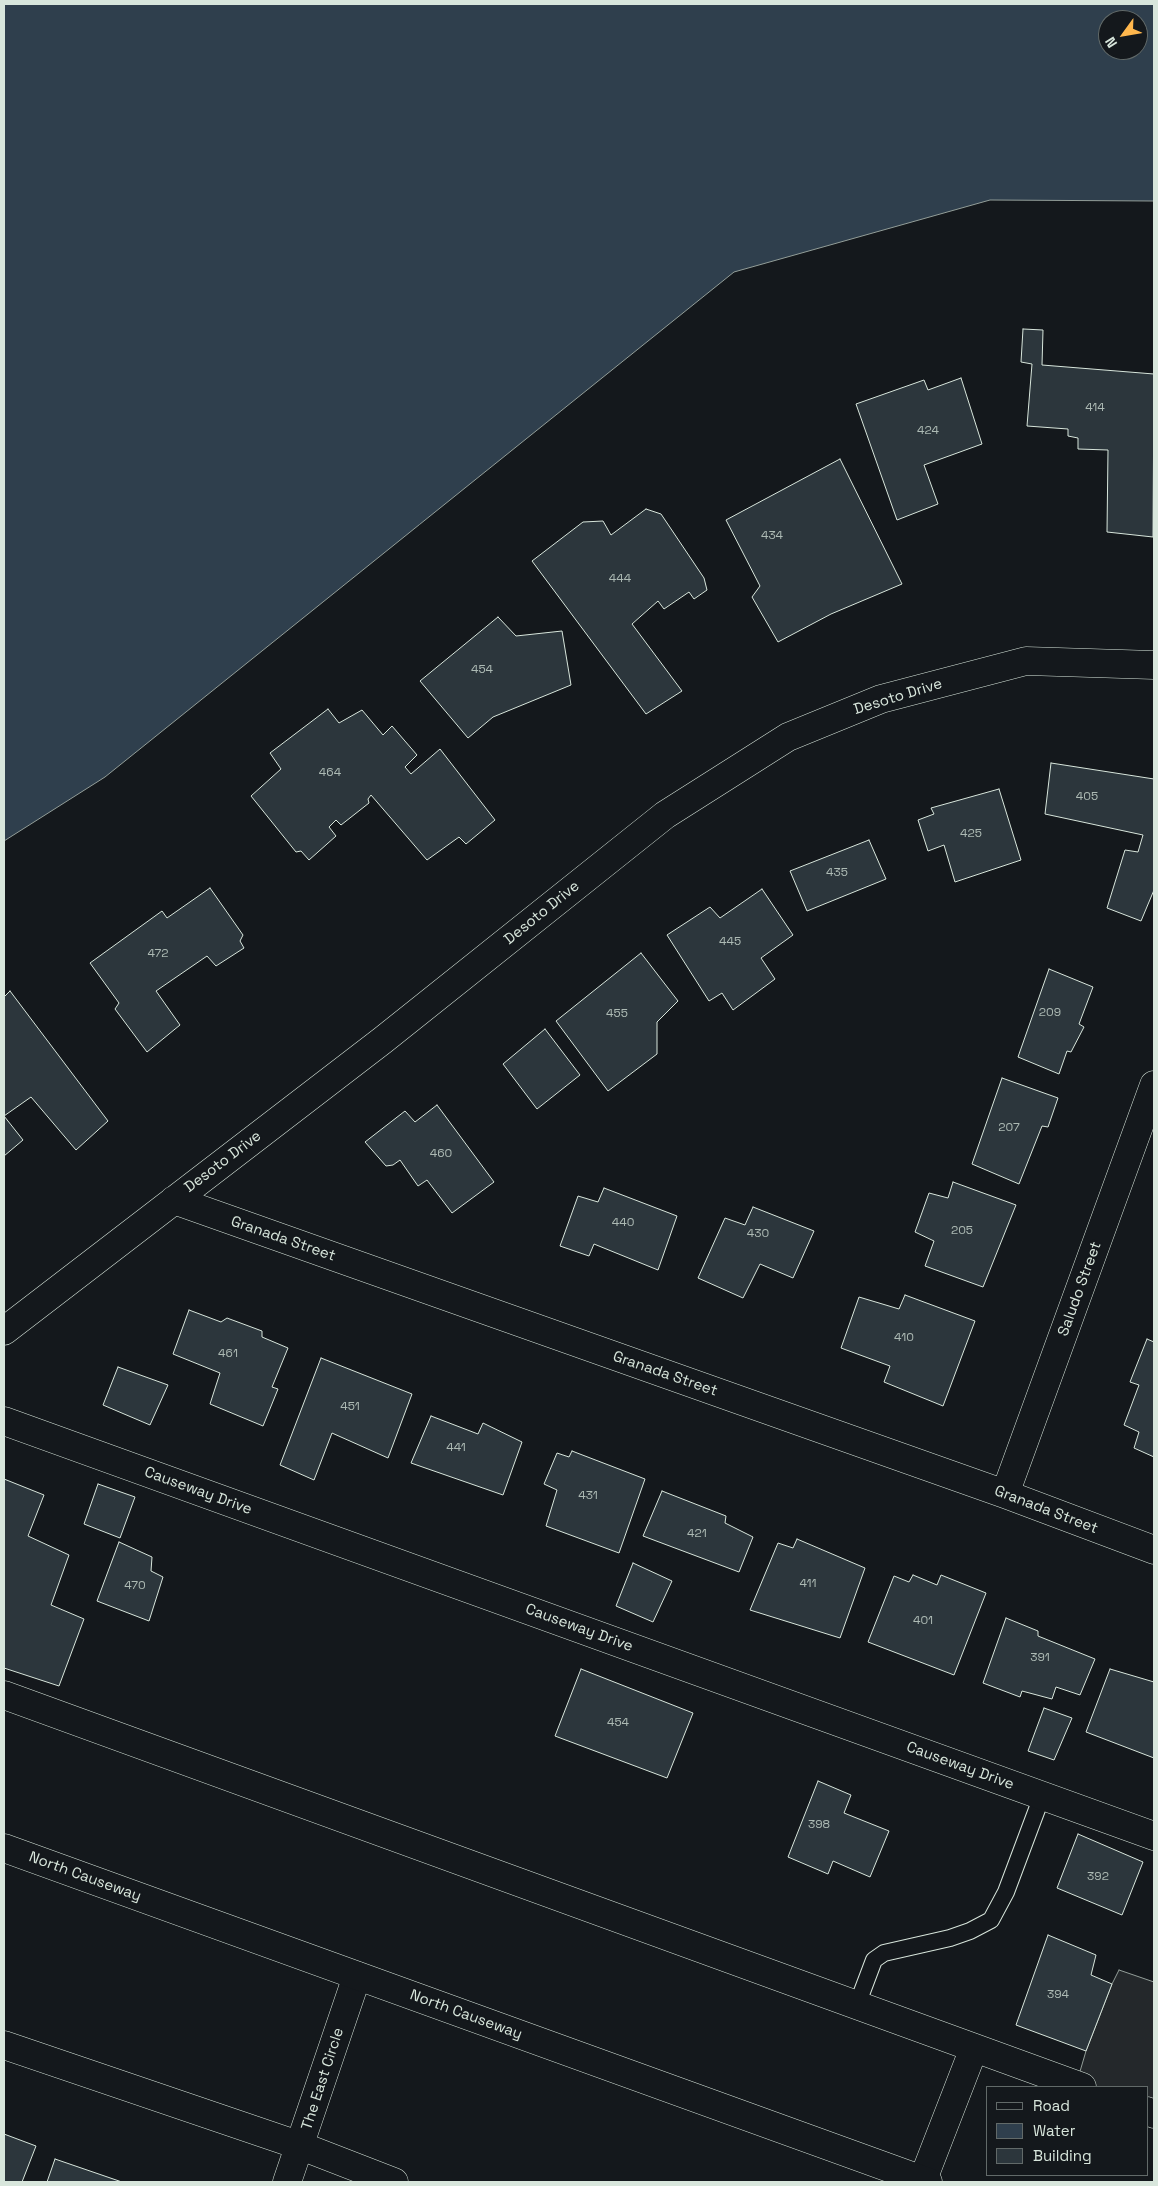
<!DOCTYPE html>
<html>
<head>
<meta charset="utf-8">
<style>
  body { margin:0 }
  #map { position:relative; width:1158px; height:2186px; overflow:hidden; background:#14181c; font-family:"Space Grotesk",sans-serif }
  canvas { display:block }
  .frame { position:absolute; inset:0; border:5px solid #d8e6dc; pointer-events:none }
  .legend { position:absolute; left:986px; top:2086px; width:162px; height:90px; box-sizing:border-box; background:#14181c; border:1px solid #626a69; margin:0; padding:6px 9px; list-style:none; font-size:15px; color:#d8e6dc }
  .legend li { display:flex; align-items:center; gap:10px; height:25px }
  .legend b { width:25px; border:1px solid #626a69 }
  .north { position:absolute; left:1098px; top:10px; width:50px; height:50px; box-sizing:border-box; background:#14181c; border:1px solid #626a69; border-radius:50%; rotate:238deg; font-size:14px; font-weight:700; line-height:20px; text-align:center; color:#d8e6dc }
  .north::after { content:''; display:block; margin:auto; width:18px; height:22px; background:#ffb74d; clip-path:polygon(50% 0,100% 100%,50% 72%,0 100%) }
</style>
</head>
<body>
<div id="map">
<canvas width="1158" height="2186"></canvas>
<div class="frame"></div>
<ul class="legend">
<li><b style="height:6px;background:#14181c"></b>Road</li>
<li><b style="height:14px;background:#2f3f4d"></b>Water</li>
<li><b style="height:14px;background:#2c363c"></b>Building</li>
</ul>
<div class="north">N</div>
</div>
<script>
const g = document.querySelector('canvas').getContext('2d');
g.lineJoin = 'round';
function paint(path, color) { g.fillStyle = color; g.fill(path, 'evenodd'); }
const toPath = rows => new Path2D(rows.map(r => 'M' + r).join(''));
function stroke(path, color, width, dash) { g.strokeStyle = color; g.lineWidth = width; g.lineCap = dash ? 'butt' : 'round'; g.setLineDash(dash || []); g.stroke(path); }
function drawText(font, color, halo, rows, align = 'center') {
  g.font = font + ' "Space Grotesk",sans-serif'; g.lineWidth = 4; g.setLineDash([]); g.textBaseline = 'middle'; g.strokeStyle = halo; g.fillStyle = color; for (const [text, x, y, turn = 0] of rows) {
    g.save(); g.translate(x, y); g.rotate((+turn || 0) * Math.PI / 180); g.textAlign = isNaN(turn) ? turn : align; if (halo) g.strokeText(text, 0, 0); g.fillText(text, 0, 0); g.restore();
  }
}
const parking = toPath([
  [1119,1970,1154,1982,1154,2114,1147,2111,1147,2087,1082,2087,1076,2085,1086,2051,1112,1984,1119,1970]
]);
paint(parking, '#24282b');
stroke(parking, '#939e99', 1);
const water = toPath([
  [4,4,1154,4,1154,201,990,200,734,272,105,777,4,841,4,4],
  [1108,20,1138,20,1138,50,1108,50,1108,20]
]);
paint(water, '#2f3f4d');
stroke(water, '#939e99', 1);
const building = toPath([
  [1023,329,1043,330,1042,365,1154,374,1153,537,1107,532,1108,450,1078,449,1078,438,1068,436,1068,429,1027,426,1032,364,1021,362,1023,329],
  [961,378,982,444,924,465,938,504,897,520,856,404,924,380,928,390,961,378],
  [840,459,902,584,831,614,778,642,752,597,760,586,726,520,840,459],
  [646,509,661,514,704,578,707,590,694,599,689,592,664,609,658,601,632,624,682,691,646,714,532,561,583,522,603,521,611,535,646,509],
  [498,617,516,636,562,631,571,685,493,717,468,738,420,681,498,617],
  [328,709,339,723,362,710,383,735,392,726,417,755,405,767,411,774,440,749,495,820,466,844,459,837,427,860,371,795,368,799,369,803,341,825,336,820,329,827,336,836,309,860,301,851,296,852,251,796,281,769,270,753,328,709],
  [1051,763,1154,779,1154,890,1141,921,1107,908,1125,850,1138,852,1143,835,1045,814,1051,763],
  [999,789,1021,860,955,882,944,845,928,851,918,820,934,814,931,808,999,789],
  [869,840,886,879,807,911,790,871,869,840],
  [210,888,243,935,240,941,244,948,216,966,207,956,156,991,180,1025,147,1052,115,1009,119,1003,90,963,162,911,167,918,210,888],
  [762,889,793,935,761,958,775,979,733,1010,722,993,709,1001,667,935,710,907,720,918,762,889],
  [641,953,678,1001,657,1022,657,1054,608,1091,556,1021,641,953],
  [1049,969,1093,987,1079,1024,1084,1027,1071,1052,1067,1051,1059,1074,1018,1057,1049,969],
  [10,991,108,1121,76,1150,31,1097,4,1116,4,997,10,991],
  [545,1029,580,1075,537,1109,503,1064,545,1029],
  [1002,1078,1058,1098,1048,1127,1042,1126,1019,1184,972,1164,1002,1078],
  [437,1105,494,1182,452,1213,427,1180,418,1186,400,1160,393,1165,386,1166,365,1142,405,1111,415,1122,437,1105],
  [4,1116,23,1140,4,1156,4,1116],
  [953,1182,1016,1205,983,1287,925,1266,934,1241,915,1232,929,1193,948,1198,953,1182],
  [604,1188,677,1216,658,1270,594,1244,589,1256,560,1246,578,1196,598,1202,604,1188],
  [753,1207,814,1231,793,1278,760,1264,743,1298,698,1278,725,1218,745,1225,753,1207],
  [905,1295,975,1321,943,1406,884,1382,890,1366,841,1348,859,1297,899,1309,905,1295],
  [189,1310,221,1322,227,1318,262,1331,262,1337,288,1348,272,1387,278,1389,263,1426,210,1404,220,1373,173,1354,189,1310],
  [1147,1339,1154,1342,1154,1457,1134,1448,1139,1432,1124,1425,1139,1385,1130,1382,1147,1339],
  [321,1358,412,1394,388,1458,332,1433,314,1480,280,1465,321,1358],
  [118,1367,168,1385,150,1425,103,1405,118,1367],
  [431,1416,478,1434,483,1423,522,1442,503,1495,411,1463,431,1416],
  [572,1451,645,1479,619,1553,546,1526,557,1490,544,1484,557,1453,569,1457,572,1451],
  [4,1479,44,1495,28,1536,69,1555,51,1605,84,1619,59,1686,4,1668,4,1479],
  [98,1484,135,1497,120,1538,84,1524,98,1484],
  [662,1491,726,1516,725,1523,753,1537,739,1572,643,1536,662,1491],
  [797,1539,865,1568,840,1638,750,1610,778,1543,793,1548,797,1539],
  [119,1542,152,1557,151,1571,163,1577,149,1621,97,1601,119,1542],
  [633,1563,672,1581,653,1622,616,1606,633,1563],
  [913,1575,937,1585,941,1575,986,1593,954,1675,868,1642,894,1576,909,1582,913,1575],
  [1006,1618,1038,1631,1038,1636,1095,1659,1080,1695,1056,1687,1052,1699,1022,1691,1020,1697,983,1683,1006,1618],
  [581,1669,693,1713,667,1778,555,1736,581,1669],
  [1110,1669,1154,1682,1154,1758,1086,1732,1110,1669],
  [1044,1708,1072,1718,1054,1760,1028,1751,1044,1708],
  [818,1781,851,1795,844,1813,889,1831,870,1877,833,1861,828,1874,788,1857,818,1781],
  [1078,1834,1143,1862,1122,1915,1057,1888,1078,1834],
  [1048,1935,1096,1955,1091,1975,1112,1984,1086,2051,1016,2025,1048,1935],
  [4,2134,36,2146,22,2182,4,2182,4,2134],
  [55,2159,122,2182,47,2182,55,2159]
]);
paint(building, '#2c363c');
stroke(building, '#d8e6dc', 1);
const lane = toPath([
  [857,2005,874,1960,884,1953,950,1938,970,1931,991,1920,1006,1892,1042,1796]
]);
const street = toPath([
  [174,1200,1005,1494,1154,1550],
  [4,1331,383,1040,665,815,788,737,881,699,1026,661,1154,665],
  [4,1421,1154,1836],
  [1005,1494,1154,1085],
  [4,1695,1082,2087],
  [4,2045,301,2146,394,2182],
  [1147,2111,1154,2114],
  [287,2182,357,1976],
  [922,2182,974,2048]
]);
const secondary = toPath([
  [4,1848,928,2182]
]);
stroke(lane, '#d8e6dc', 18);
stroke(street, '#d8e6dc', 29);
stroke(secondary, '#d8e6dc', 29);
stroke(lane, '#14181c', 16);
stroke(street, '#14181c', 28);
stroke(secondary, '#14181c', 28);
drawText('12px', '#adbab4', null, [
  ["414",1095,408],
  ["424",928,431],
  ["434",772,536],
  ["444",620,579],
  ["454",482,670],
  ["464",330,773],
  ["405",1087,797],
  ["425",971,834],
  ["435",837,873],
  ["445",730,942],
  ["472",158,954],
  ["209",1050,1013],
  ["455",617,1014],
  ["207",1009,1128],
  ["460",441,1154],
  ["440",623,1223],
  ["205",962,1231],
  ["430",758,1234],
  ["410",904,1338],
  ["461",228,1354],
  ["451",350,1407],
  ["441",456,1448],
  ["431",588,1496],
  ["421",697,1534],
  ["411",808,1584],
  ["470",135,1586],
  ["401",923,1621],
  ["391",1040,1658],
  ["454",618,1723],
  ["398",819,1825],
  ["392",1098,1877],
  ["394",1058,1995]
]);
drawText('15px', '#d8e6dc', '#14181c', [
  ["Desoto Drive",898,697,-17],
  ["Desoto Drive",542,913,-39],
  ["Desoto Drive",223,1162,-37],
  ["Granada Street",283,1239,19],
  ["Saludo Street",1080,1289,-70],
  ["Granada Street",665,1374,19],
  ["Causeway Drive",198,1491,20],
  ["Granada Street",1046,1510,21],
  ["Causeway Drive",579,1628,20],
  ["Causeway Drive",960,1766,20],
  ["North Causeway",85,1877,20],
  ["North Causeway",466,2015,20],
  ["The East Circle",323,2079,-72]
]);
</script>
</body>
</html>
